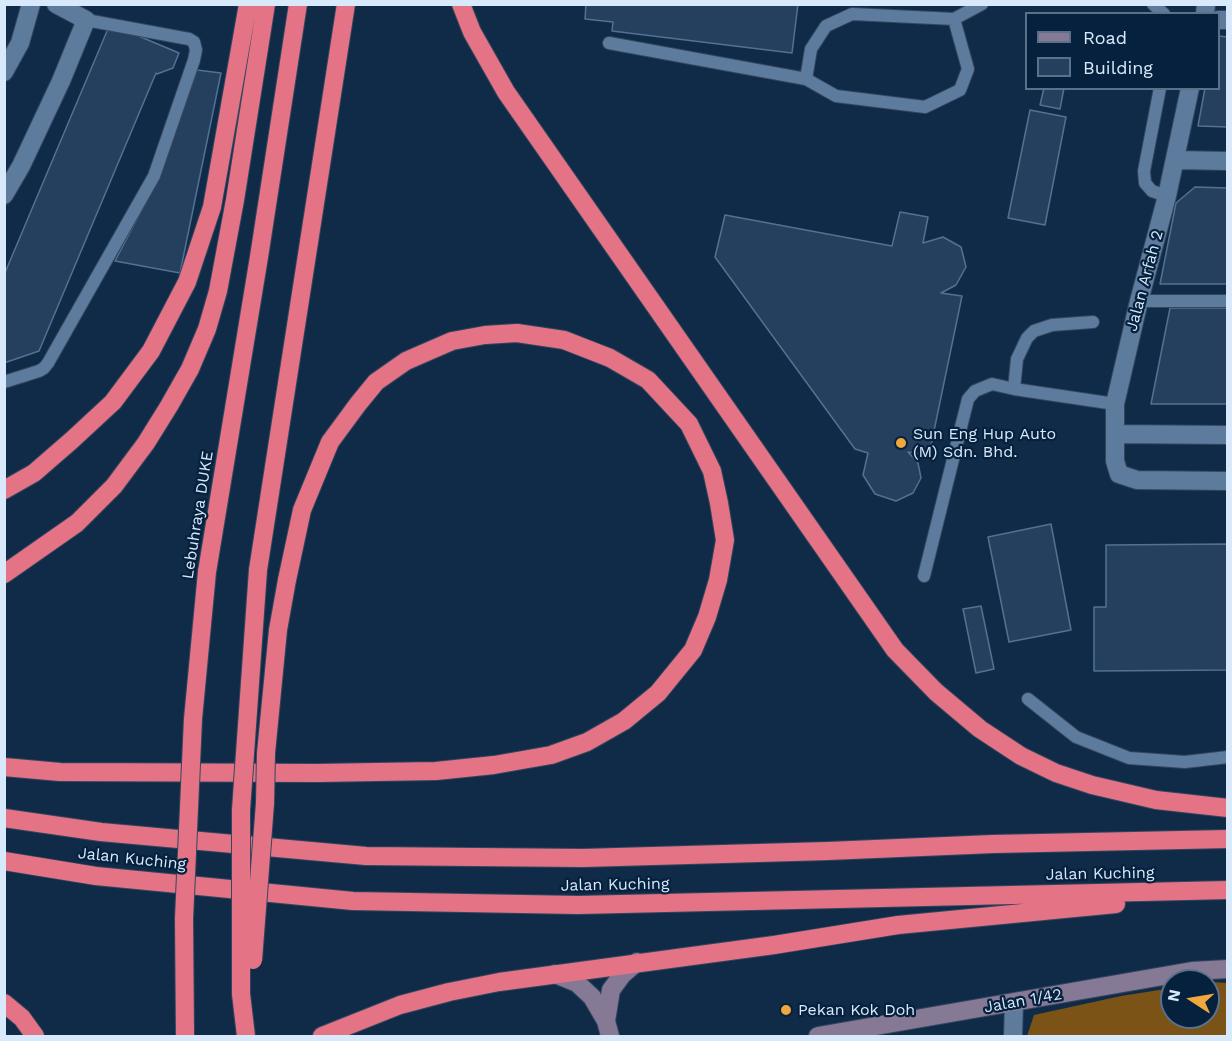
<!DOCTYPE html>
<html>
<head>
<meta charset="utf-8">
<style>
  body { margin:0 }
  #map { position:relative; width:1232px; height:1041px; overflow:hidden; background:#102b48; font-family:"Work Sans",sans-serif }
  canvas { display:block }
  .frame { position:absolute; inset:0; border:6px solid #d8e9fc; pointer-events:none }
  .legend { position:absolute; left:1025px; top:12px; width:195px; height:78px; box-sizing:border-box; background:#06213d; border:2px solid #5a7189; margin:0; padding:8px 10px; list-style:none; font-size:18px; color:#d8e9fc }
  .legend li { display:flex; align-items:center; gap:12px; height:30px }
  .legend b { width:30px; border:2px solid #5a7189 }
  .north { position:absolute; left:1160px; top:969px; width:60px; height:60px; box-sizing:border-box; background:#06213d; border:2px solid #5a7189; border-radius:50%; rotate:282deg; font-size:16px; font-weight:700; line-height:24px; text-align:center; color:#d8e9fc }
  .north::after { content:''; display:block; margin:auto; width:21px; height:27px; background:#efa73e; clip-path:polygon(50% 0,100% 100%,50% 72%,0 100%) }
</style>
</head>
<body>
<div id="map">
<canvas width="1232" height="1041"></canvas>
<div class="frame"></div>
<ul class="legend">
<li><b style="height:8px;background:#867996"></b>Road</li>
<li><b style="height:16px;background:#25405f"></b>Building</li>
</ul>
<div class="north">N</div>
</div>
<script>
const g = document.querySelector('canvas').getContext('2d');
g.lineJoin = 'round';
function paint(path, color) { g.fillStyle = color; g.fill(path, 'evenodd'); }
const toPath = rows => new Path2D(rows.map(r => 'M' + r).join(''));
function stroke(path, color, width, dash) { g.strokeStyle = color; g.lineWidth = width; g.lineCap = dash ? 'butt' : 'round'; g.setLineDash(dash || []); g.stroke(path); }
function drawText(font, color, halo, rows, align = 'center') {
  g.font = font + ' "Work Sans",sans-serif'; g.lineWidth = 4.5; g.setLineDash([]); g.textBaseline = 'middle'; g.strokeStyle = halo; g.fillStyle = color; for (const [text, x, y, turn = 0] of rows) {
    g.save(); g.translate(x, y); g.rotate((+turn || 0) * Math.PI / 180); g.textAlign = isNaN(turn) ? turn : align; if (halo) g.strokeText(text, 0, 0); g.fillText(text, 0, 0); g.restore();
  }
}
paint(toPath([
  [1212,982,1227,983,1227,1036,1027,1036,1034,1015,1121,996,1172,988,1172,1017,1208,1017,1208,983]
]), '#7c5317');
const building = toPath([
  [586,4,798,4,792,53,612,31,613,22,585,19,586,4],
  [110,24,179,53,173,68,157,74,156,73,39,351,4,363,4,275,110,24],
  [1218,36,1228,37,1228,127,1198,126,1205,88,1218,88,1218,36],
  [197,70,221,73,180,273,115,261,159,177,197,70],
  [1044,88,1064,88,1060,109,1040,105,1044,88],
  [1030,110,1066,117,1045,225,1008,218,1030,110],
  [1195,187,1228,188,1228,284,1160,284,1176,203,1195,187],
  [900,212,928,217,923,243,943,237,961,247,966,267,956,285,941,293,962,296,929,455,908,452,918,463,921,478,913,493,896,501,875,494,863,475,868,453,855,449,715,257,725,215,892,246,900,212],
  [1170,308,1228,308,1228,404,1151,404,1170,308],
  [1051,524,1071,630,1009,642,988,537,1051,524],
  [1228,544,1228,670,1094,671,1094,607,1106,607,1106,545,1228,544],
  [981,606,994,669,976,673,963,609,981,606]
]);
paint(building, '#25405f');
stroke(building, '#537192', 1.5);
const lane = toPath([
  [1153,4,1164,14],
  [609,43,806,79,811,49,826,26,852,14,954,19,982,4],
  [806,79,836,96,925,107,960,90,968,69,954,19],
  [1160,88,1144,171,1145,183,1152,191,1167,196],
  [1139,301,1228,301],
  [4,382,39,371,44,368,48,363,154,176,194,60,196,50,194,42,189,39,86,20],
  [1014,389,1017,359,1027,338,1034,331,1052,325,1093,322],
  [924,576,968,399,975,391,992,384,1014,389,1115,404],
  [1028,699,1076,737,1129,758,1185,762,1228,757]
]);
const street = toPath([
  [1205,14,1206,4],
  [1218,20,1228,20],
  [4,72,20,43,31,4],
  [1190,88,1167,196,1139,301,1115,404,1115,461,1119,474,1137,480,1228,481],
  [1176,160,1228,161],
  [4,195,21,166,61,81,86,20,56,4],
  [1116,434,1228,435],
  [1013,1036,1014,1003]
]);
const secondary = toPath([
  [555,974,577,983,592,997,606,1021,610,1036],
  [606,1021,611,990,622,975,637,962],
  [818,1036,1192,971,1228,969]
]);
const highway = toPath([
  [461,4,472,32,506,92,895,650,936,692,980,729,1021,756,1056,773,1092,785,1156,800,1228,808],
  [4,490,34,473,72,440,113,402,151,351,187,282,212,207,248,4],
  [258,570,346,4],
  [207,572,259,257,298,4],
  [4,574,77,523,114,486,146,443,169,406,190,369,207,329,218,291,235,200,266,4],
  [4,767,60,772,317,773,436,771,494,765,551,755,587,742,624,721,658,693,693,650,707,617,718,580,725,540,719,503,712,471,689,424,648,380,610,358,564,340,517,333,485,335,452,341,406,361,376,382,358,404,330,442,302,510,287,580],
  [4,818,101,832,366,856,583,858,828,851,993,844,1228,839],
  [4,861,96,876,353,901,578,905,1228,890],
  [4,1003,22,1018,35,1036],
  [322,1036,400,1005,449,992,499,982,774,945,898,925,1116,904]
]);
stroke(lane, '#34465f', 14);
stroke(street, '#34465f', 20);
stroke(secondary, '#34465f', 20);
stroke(highway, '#34465f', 20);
stroke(lane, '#5d7b9d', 12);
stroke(street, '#5d7b9d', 18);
stroke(secondary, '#867996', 18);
stroke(highway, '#e47485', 18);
const highwayBridge = toPath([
  [253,960,265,803,266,753,278,630,287,580],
  [185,1036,184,919,193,719,207,572],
  [246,1036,241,994,241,810,258,570]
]);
stroke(highwayBridge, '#34465f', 20, []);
stroke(highwayBridge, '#e47485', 18);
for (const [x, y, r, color] of [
  [901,443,6,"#efa73e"],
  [786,1010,6,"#efa73e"]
]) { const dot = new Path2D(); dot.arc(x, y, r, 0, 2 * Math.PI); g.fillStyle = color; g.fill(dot); stroke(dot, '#06213d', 2); }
drawText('16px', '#d8e9fc', '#06213d', [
  ["Jalan Arfah 2",1145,281,-75],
  ["Lebuhraya DUKE",198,515,-81],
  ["Jalan Kuching",132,859,6],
  ["Jalan Kuching",1100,874,-1],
  ["Jalan Kuching",615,885,-1],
  ["Jalan 1/42",1023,1001,-10]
]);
drawText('16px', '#d8e9fc', '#06213d', [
  ["Sun Eng Hup Auto",913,434],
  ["(M) Sdn. Bhd.",913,452],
  ["Pekan Kok Doh",798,1010]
], 'left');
</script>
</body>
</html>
